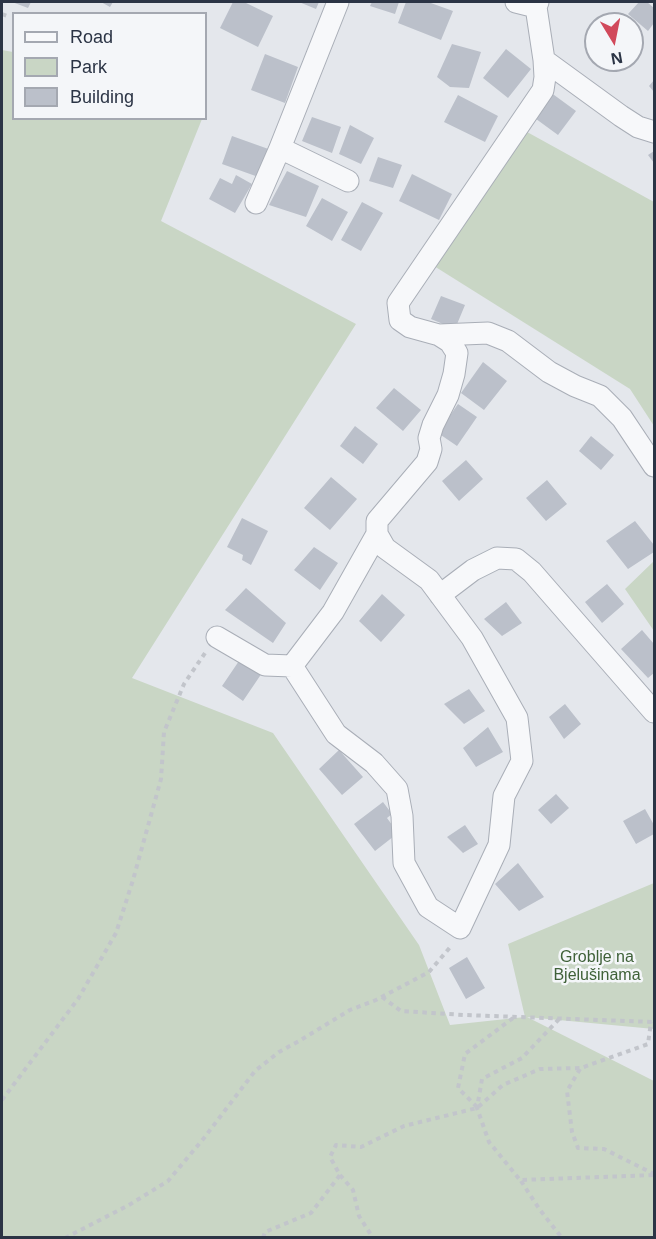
<!DOCTYPE html>
<html>
<head>
<meta charset="utf-8">
<style>
  body { margin:0 }
  #map { position:relative; width:656px; height:1239px; overflow:hidden; background:#e4e7ec; font-family:Helvetica,sans-serif }
  canvas { display:block }
  .frame { position:absolute; inset:0; border:3px solid #2b3445; pointer-events:none }
  .legend { position:absolute; left:12px; top:12px; width:195px; height:108px; box-sizing:border-box; background:#f4f6f9; border:2px solid #a4a8b1; margin:0; padding:8px 10px; list-style:none; font-size:18px; color:#2b3445 }
  .legend li { display:flex; align-items:center; gap:12px; height:30px }
  .legend b { width:30px; border:2px solid #a4a8b1 }
  .north { position:absolute; left:584px; top:12px; width:60px; height:60px; box-sizing:border-box; background:#f4f6f9; border:2px solid #a4a8b1; border-radius:50%; rotate:170deg; font-size:16px; font-weight:700; line-height:24px; text-align:center; color:#2b3445 }
  .north::after { content:''; display:block; margin:auto; width:21px; height:27px; background:#d1495b; clip-path:polygon(50% 0,100% 100%,50% 72%,0 100%) }
</style>
</head>
<body>
<div id="map">
<canvas width="656" height="1239"></canvas>
<div class="frame"></div>
<ul class="legend">
<li><b style="height:8px;background:#f7f8fa"></b>Road</li>
<li><b style="height:16px;background:#c9d6c5"></b>Park</li>
<li><b style="height:16px;background:#bbc0ca"></b>Building</li>
</ul>
<div class="north">N</div>
</div>
<script>
const g = document.querySelector('canvas').getContext('2d');
g.lineJoin = 'round';
function paint(path, color) { g.fillStyle = color; g.fill(path, 'evenodd'); }
const toPath = rows => new Path2D(rows.map(r => 'M' + r).join(''));
function stroke(path, color, width, dash) { g.strokeStyle = color; g.lineWidth = width; g.lineCap = dash ? 'butt' : 'round'; g.setLineDash(dash || []); g.stroke(path); }
function drawText(font, color, halo, rows, align = 'center') {
  g.font = font + ' Helvetica,sans-serif'; g.lineWidth = 5; g.setLineDash([]); g.textBaseline = 'middle'; g.strokeStyle = halo; g.fillStyle = color; for (const [text, x, y, turn = 0] of rows) {
    g.save(); g.translate(x, y); g.rotate((+turn || 0) * Math.PI / 180); g.textAlign = isNaN(turn) ? turn : align; if (halo) g.strokeText(text, 0, 0); g.fillText(text, 0, 0); g.restore();
  }
}
paint(toPath([
  [2,50,13,52,14,118,202,119,161,221,356,324,132,678,273,733,419,945,450,1025,525,1017,508,944,654,883,654,1029,527,1017,654,1081,654,1237,2,1237],
  [518,127,654,202,654,426,630,389,426,261],
  [654,561,654,631,625,589]
]), '#c9d6c5');
paint(toPath([
  [12,2,31,2,28,8],
  [101,2,113,2,110,7],
  [233,2,244,2,273,16,258,47,220,28],
  [299,2,319,2,316,9],
  [372,2,399,2,395,14,370,6],
  [406,2,428,2,453,11,441,40,398,23],
  [639,2,647,2,654,8,654,23,648,31,628,14],
  [610,16,619,24,604,24],
  [632,35,639,40,632,48],
  [452,44,481,52,469,88,450,87,437,77],
  [506,49,531,69,508,98,483,78],
  [265,54,298,67,285,103,251,90],
  [654,80,654,92,649,86],
  [550,92,576,111,558,135,532,116],
  [458,95,498,116,485,142,444,122],
  [312,117,341,127,332,153,302,141],
  [350,125,374,138,361,164,339,154],
  [232,136,274,151,264,179,222,164],
  [654,151,654,163,648,155],
  [378,157,402,165,393,188,369,181],
  [287,171,319,186,306,217,269,205],
  [412,174,452,194,439,220,399,201],
  [236,175,252,184,235,213,209,199,220,178,232,184],
  [322,198,348,212,332,241,306,226],
  [362,202,383,213,361,251,341,240],
  [441,296,465,305,455,329,431,319],
  [483,362,507,381,484,410,461,393],
  [394,388,421,410,403,431,376,408],
  [458,404,477,417,457,446,438,433],
  [355,426,378,444,363,464,340,446],
  [591,436,614,455,601,470,579,451],
  [466,460,483,479,459,501,442,481],
  [331,477,357,499,330,530,304,508],
  [547,480,567,504,546,521,526,498],
  [242,518,268,531,251,565,242,560,243,555,227,547],
  [635,521,654,545,654,552,628,569,606,541],
  [314,547,338,563,320,590,294,570],
  [607,584,624,604,602,623,585,602],
  [246,588,286,623,273,643,225,610],
  [382,594,405,615,381,642,359,621],
  [506,602,522,623,502,636,484,619],
  [642,630,654,644,654,673,648,678,621,649],
  [241,658,262,673,243,701,222,686],
  [469,689,485,711,464,724,444,704],
  [565,704,581,724,564,739,549,717],
  [488,727,503,752,476,767,463,748],
  [339,750,363,777,342,795,319,769],
  [556,794,569,808,551,824,538,810],
  [383,802,392,814,387,818,398,833,375,851,354,824],
  [645,809,654,825,654,834,636,844,623,821],
  [465,825,478,844,463,853,447,837],
  [518,863,544,897,519,911,495,884],
  [467,957,485,988,466,999,449,968]
]), '#bbc0ca');
const minor = toPath([
  [338,2,280,148,348,181],
  [516,2,536,7],
  [544,60,621,116,638,127,654,132],
  [256,203,280,148],
  [439,335,488,333,508,341,549,372,575,386,600,396,622,418,654,466],
  [377,534,333,612,292,666,336,734,374,763,397,789,402,816,404,863,428,907,460,928,499,845,504,796,522,761,517,718,472,638,429,580,385,548,377,534,377,521,427,462,431,449,429,438,433,425,448,395,454,374,457,353,450,342,439,335,410,327,400,320,398,303,543,90,545,77,544,60,536,7,538,2],
  [440,595,473,570,497,558,516,559,532,572,654,712],
  [217,637,265,665,292,666]
]);
stroke(minor, '#a9aeb7', 23);
stroke(toPath([
  [2,14,10,17],
  [382,997,401,1011,464,1015,654,1022],
  [559,1019,522,1058,482,1079,477,1108,489,1142,520,1180,654,1175],
  [580,1069,567,1091,572,1132,578,1148,604,1149,654,1174],
  [2,1100,78,999,116,933,133,880,161,779,164,732,184,684,205,653],
  [477,1107,458,1088,465,1054,513,1018],
  [340,1175,353,1190,359,1216,373,1238],
  [521,1181,540,1210,562,1238],
  [65,1238,129,1205,168,1181,204,1138,255,1071,279,1052,299,1041,350,1010,376,1000,429,972,452,945],
  [263,1238,265,1232,311,1213,340,1175,330,1157,336,1145,361,1147,404,1126,477,1108,503,1085,540,1069,581,1068,648,1044,651,1022]
]), '#c2c5cb', 4, [4.5, 4.5]);
stroke(minor, '#f7f8fa', 21);
drawText('16px', '#3f6138', '#f4f6f9', [
  ["Groblje na",597,958],
  ["Bjelušinama",597,976]
]);
</script>
</body>
</html>
